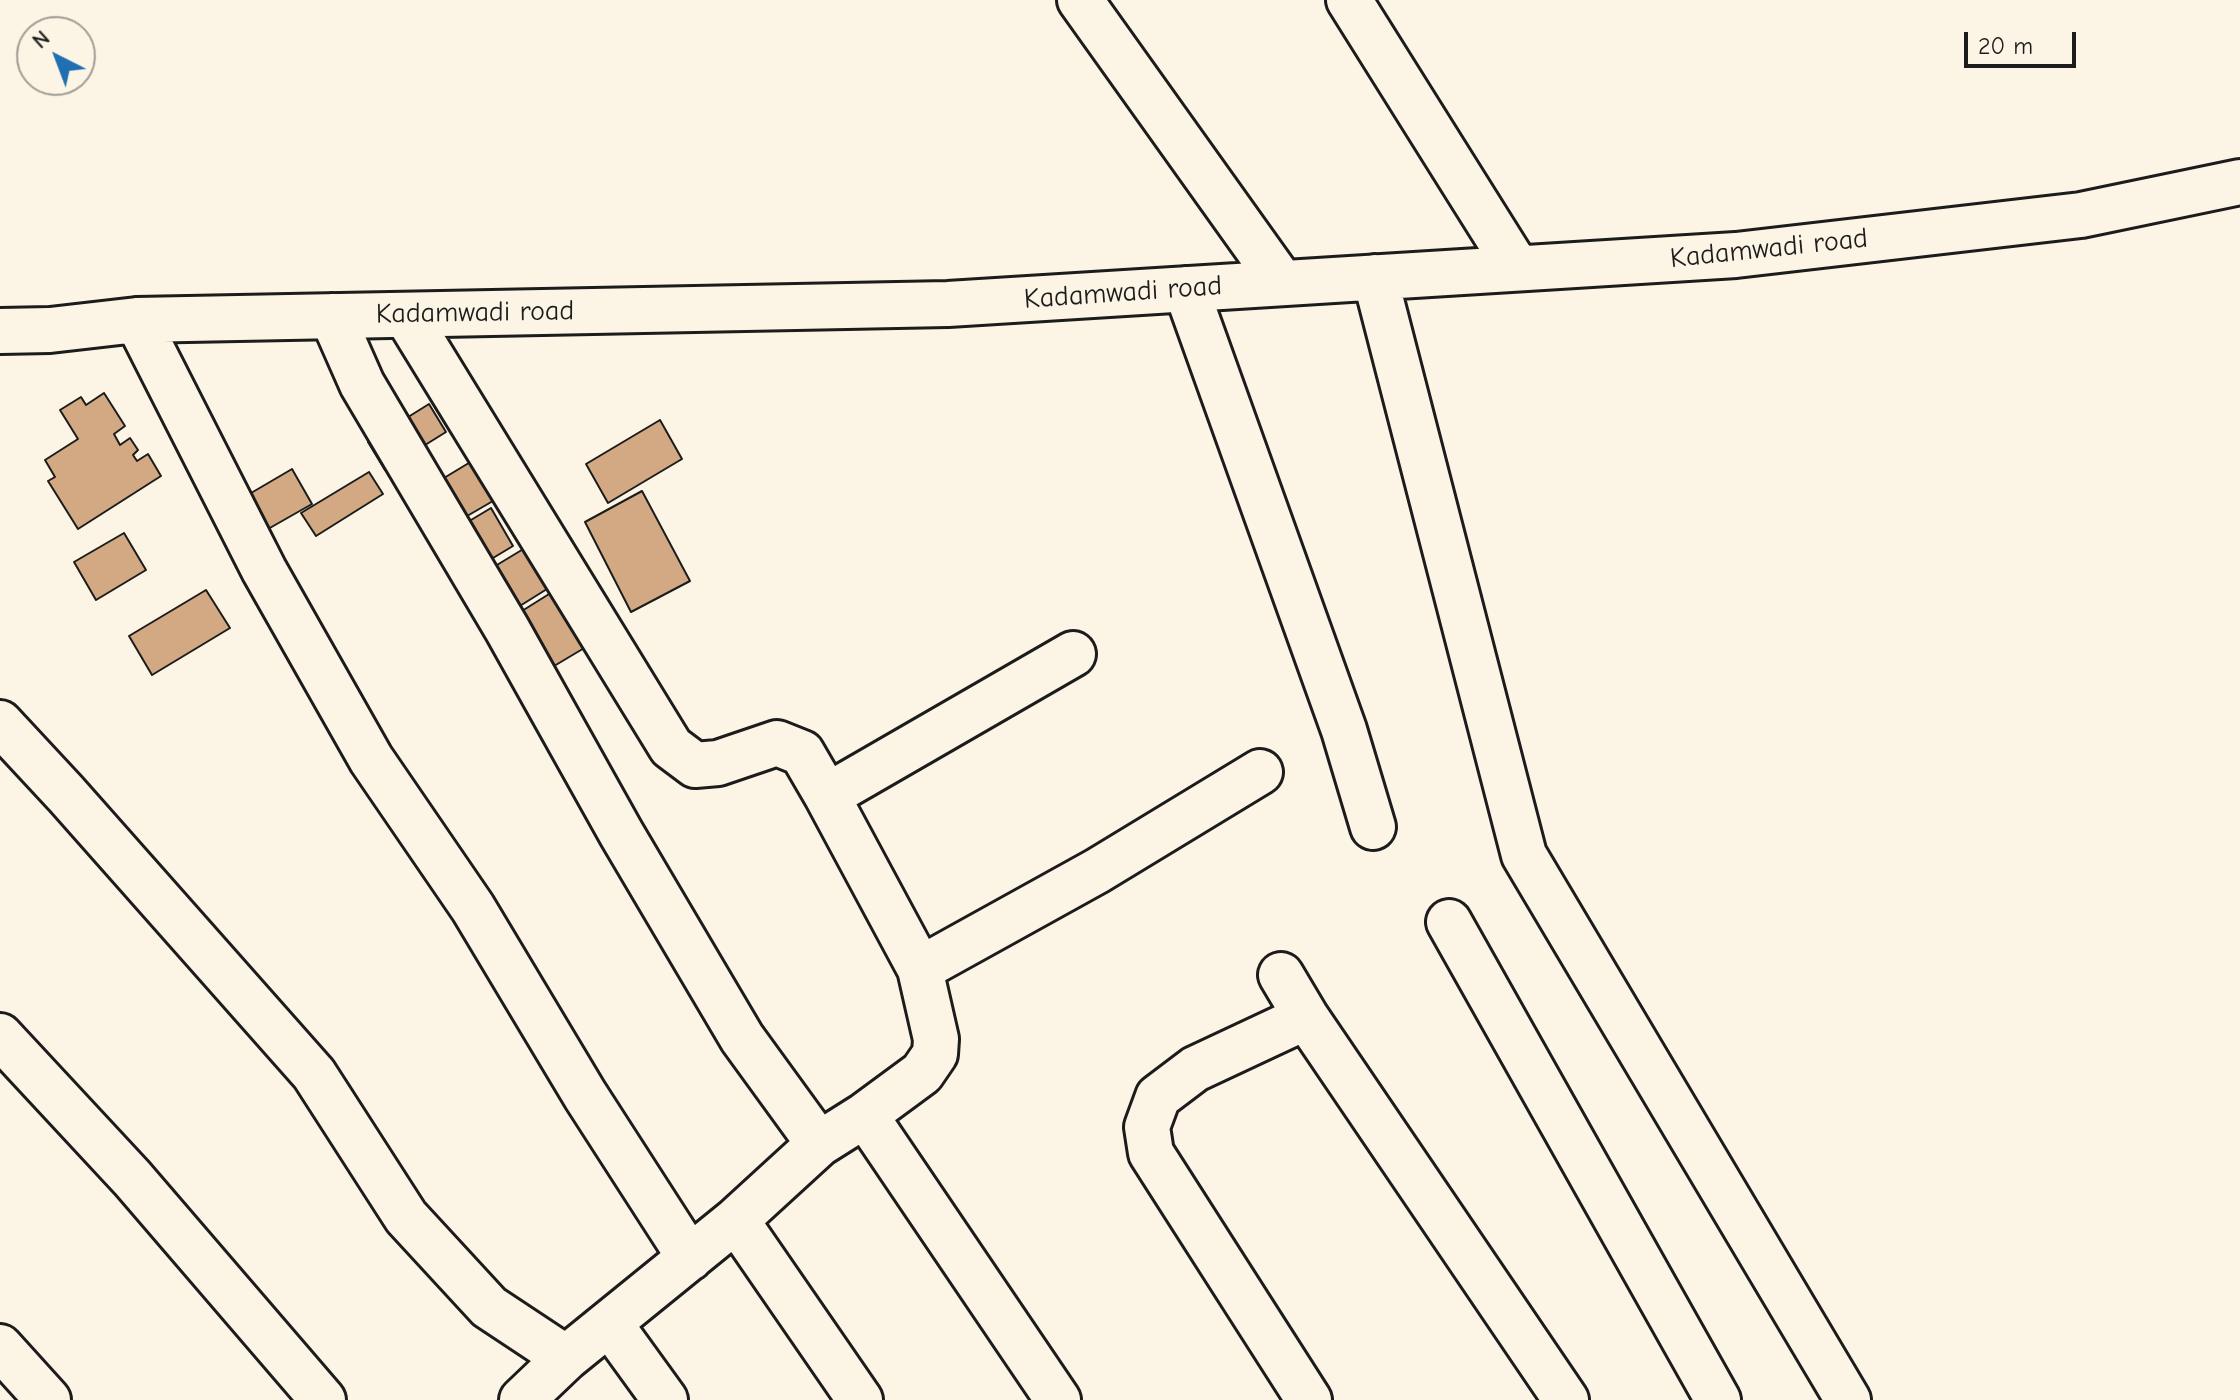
<!DOCTYPE html>
<html>
<head>
<meta charset="utf-8">
<style>
  body { margin:0 }
  #map { position:relative; width:2240px; height:1400px; overflow:hidden; background:#fcf5e5; font-family:"Comic Neue",sans-serif }
  canvas { display:block }
  .north { position:absolute; left:16px; top:16px; width:80px; height:80px; box-sizing:border-box; background:#fcf5e5; border:2px solid #a29e95; border-radius:50%; rotate:318deg; font-size:22px; font-weight:700; line-height:32px; text-align:center; color:#1c1c1c }
  .north::after { content:''; display:block; margin:auto; width:28px; height:36px; background:#1f6fb2; clip-path:polygon(50% 0,100% 100%,50% 72%,0 100%) }
  .scale { position:absolute; left:1964px; top:32px; width:112px; height:36px; box-sizing:border-box; border:4px solid #1c1c1c; border-top:0; padding-left:10px; font-size:24px; line-height:28px; white-space:nowrap; color:#1c1c1c; -webkit-text-stroke:6px #fcf5e5; paint-order:stroke }
</style>
</head>
<body>
<div id="map">
<canvas width="2240" height="1400"></canvas>
<div class="north">N</div>
<div class="scale">20 m</div>
</div>
<script>
const g = document.querySelector('canvas').getContext('2d');
g.lineJoin = 'round';
function paint(path, color) { g.fillStyle = color; g.fill(path, 'evenodd'); }
const toPath = rows => new Path2D(rows.map(r => 'M' + r).join(''));
function stroke(path, color, width, dash) { g.strokeStyle = color; g.lineWidth = width; g.lineCap = dash ? 'butt' : 'round'; g.setLineDash(dash || []); g.stroke(path); }
function drawText(font, color, halo, rows, align = 'center') {
  g.font = font + ' "Comic Neue",sans-serif'; g.lineWidth = 8; g.setLineDash([]); g.textBaseline = 'middle'; g.strokeStyle = halo; g.fillStyle = color; for (const [text, x, y, turn = 0] of rows) {
    g.save(); g.translate(x, y); g.rotate((+turn || 0) * Math.PI / 180); g.textAlign = isNaN(turn) ? turn : align; if (halo) g.strokeText(text, 0, 0); g.fillText(text, 0, 0); g.restore();
  }
}
const building = toPath([
  [104,393,125,426,114,434,120,445,130,438,138,450,133,455,137,461,148,454,161,476,78,529,48,481,55,477,45,460,78,439,60,410,81,397,86,405,104,393],
  [429,404,446,432,385,470,368,442,429,404],
  [660,420,682,459,608,503,586,464,660,420],
  [482,455,505,494,462,519,439,481,482,455],
  [292,469,312,504,254,537,234,503,292,469],
  [369,472,383,494,316,536,301,513,369,472],
  [642,491,690,581,631,612,585,522,642,491],
  [491,508,513,546,463,576,441,538,491,508],
  [124,533,146,570,96,600,74,562,124,533],
  [530,545,555,584,507,614,482,574,530,545],
  [565,584,591,644,539,675,506,621,565,584],
  [206,590,230,628,152,675,129,636,206,590]
]);
paint(building, '#d2a983');
stroke(building, '#1c1c1c', 2);
const minor = toPath([
  [1080,0,1282,283],
  [1349,0,1517,268],
  [1375,277,1524,855,1848,1400],
  [1186,289,1344,730,1373,827],
  [406,315,671,747,695,765,718,763,777,743,802,753,827,796],
  [332,316,362,384,507,629,621,833,742,1038,819,1144],
  [137,320,264,570,371,759,473,908,585,1095,690,1258],
  [0,331,50,330,137,320,948,304,1736,255,2081,215,2240,182],
  [0,723,66,794,314,1074,406,1217,489,1307,566,1358],
  [1449,922,1718,1400],
  [920,969,827,796,1073,654],
  [1281,975,1306,1017,1566,1400],
  [1306,1017,1195,1069,1158,1097,1147,1127,1151,1153,1309,1400],
  [0,1036,132,1178,323,1400],
  [865,1115,1058,1400],
  [736,1220,860,1400],
  [610,1324,665,1400],
  [0,1347,48,1400],
  [522,1400,566,1358,736,1220,819,1144,865,1115,922,1073,935,1054,936,1039,920,969,1097,871,1260,772]
]);
stroke(minor, '#1c1c1c', 50);
stroke(minor, '#fcf5e5', 44);
drawText('28px', '#1c1c1c', '#fcf5e5', [
  ["Kadamwadi road",1769,249,-6],
  ["Kadamwadi road",1123,293,-4],
  ["Kadamwadi road",475,313,-1]
]);
</script>
</body>
</html>
